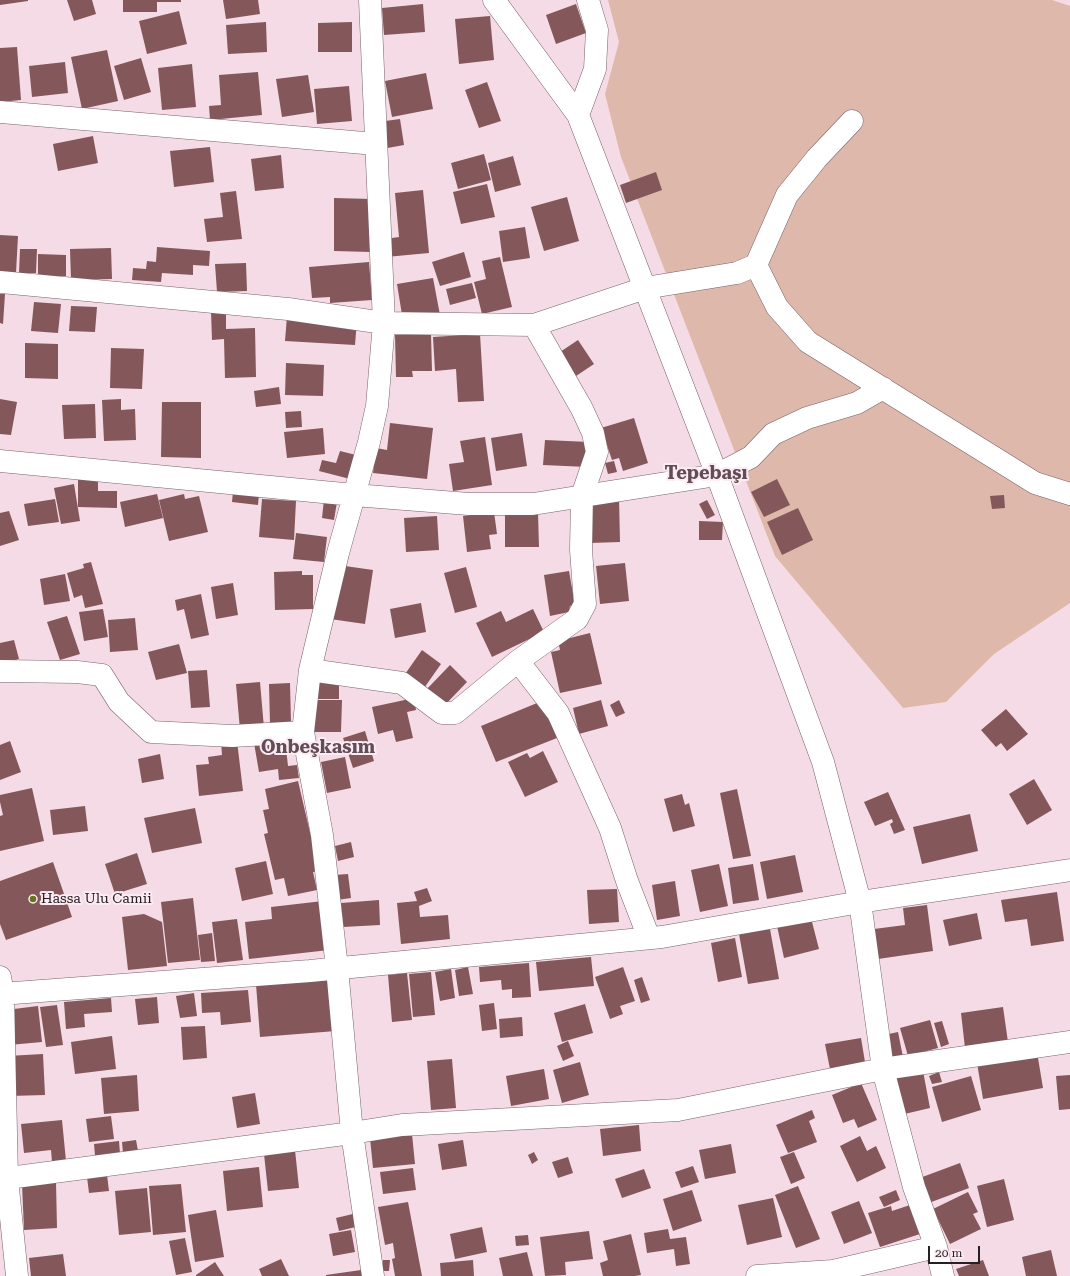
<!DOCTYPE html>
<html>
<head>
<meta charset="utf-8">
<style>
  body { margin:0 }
  #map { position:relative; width:1070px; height:1276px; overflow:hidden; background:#f5dbe6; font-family:"Roboto Serif",serif }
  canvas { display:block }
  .scale { position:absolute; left:928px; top:1246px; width:52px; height:18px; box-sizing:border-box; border:2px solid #281f23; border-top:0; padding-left:5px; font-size:12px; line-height:14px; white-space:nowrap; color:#281f23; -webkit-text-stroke:3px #fcebf2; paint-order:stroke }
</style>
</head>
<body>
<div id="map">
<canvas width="1070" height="1276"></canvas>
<div class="scale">20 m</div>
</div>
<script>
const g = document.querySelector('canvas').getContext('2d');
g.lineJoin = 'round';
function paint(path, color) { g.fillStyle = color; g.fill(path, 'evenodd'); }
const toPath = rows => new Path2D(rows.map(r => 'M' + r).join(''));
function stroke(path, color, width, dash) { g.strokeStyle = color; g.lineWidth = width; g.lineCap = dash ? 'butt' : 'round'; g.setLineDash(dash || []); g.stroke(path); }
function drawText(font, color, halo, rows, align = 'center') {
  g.font = font + ' "Roboto Serif",serif'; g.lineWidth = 4; g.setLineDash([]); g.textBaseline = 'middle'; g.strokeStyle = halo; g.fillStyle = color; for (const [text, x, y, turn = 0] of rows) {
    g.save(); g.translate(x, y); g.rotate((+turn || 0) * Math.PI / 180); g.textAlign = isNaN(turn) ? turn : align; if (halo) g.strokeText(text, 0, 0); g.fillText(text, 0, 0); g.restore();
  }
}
paint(toPath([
  [608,0,1052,0,1070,6,1070,603,994,654,946,702,903,708,775,556,621,157,605,94,619,42]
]), '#deb8aa');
paint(toPath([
  [0,0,28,0,28,1,0,5],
  [67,0,92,0,96,14,74,21],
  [123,0,181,0,181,2,157,2,157,12,123,12],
  [223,0,258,0,260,14,226,19],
  [423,4,425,32,384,35,382,8],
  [576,4,586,33,556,44,546,15],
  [179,11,187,44,147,54,139,21],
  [490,16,494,60,459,64,455,19],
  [266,22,267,52,228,54,226,25],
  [352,22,352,52,318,52,318,23],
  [17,47,21,100,0,102,0,48],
  [107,50,118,101,82,109,71,57],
  [141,58,151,92,124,100,114,66],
  [65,62,68,93,32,97,29,66],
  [192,64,196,107,162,110,158,68],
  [258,72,262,115,210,120,209,106,221,105,219,75],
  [426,73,433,109,392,117,385,81],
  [308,75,314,112,282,117,276,79],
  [487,82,501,121,479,128,465,90],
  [349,86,352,121,317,124,314,89],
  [400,119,404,145,382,149,378,122],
  [93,136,98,163,58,171,53,144],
  [210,147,214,182,174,187,170,151],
  [484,154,491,180,458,189,451,163],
  [281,155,284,188,255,191,251,159],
  [513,156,521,185,495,192,488,163],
  [656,172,662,190,626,203,620,185],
  [487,184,495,217,461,224,453,192],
  [423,190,429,253,386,257,385,239,399,237,395,193],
  [236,191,242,239,207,242,204,219,223,217,220,193],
  [567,197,579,241,544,251,531,207],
  [334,198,372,199,371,252,334,251],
  [525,227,530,258,503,262,499,231],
  [0,235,18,236,16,273,0,272],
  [157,247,210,251,209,266,193,265,193,275,162,273,161,282,132,280,133,268,146,269,147,261,156,262],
  [111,248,112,279,71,280,70,249],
  [20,249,37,249,36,273,19,273],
  [464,252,471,277,440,286,432,262],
  [38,254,66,255,66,276,38,276],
  [500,257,512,307,482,314,474,282,486,279,482,261],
  [369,262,372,300,330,303,330,297,312,298,309,267],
  [246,263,247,291,217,292,215,264],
  [433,278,440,315,403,321,397,284],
  [472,283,476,298,450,305,446,289],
  [0,294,5,294,3,324,0,323],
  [34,302,61,304,58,333,31,331],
  [71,306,97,307,95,332,69,331],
  [226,310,226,329,255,328,256,377,225,378,224,339,212,340,211,311],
  [287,316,357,320,355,345,285,341],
  [431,334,432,371,412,371,413,377,396,377,395,335],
  [480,334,484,401,458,402,456,369,435,371,433,337],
  [578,340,594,364,573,378,557,354],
  [25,343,58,344,58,379,25,378],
  [111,348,144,349,142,389,110,388],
  [286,363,324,365,323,396,285,395],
  [279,387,281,404,256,407,254,391],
  [0,399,17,402,11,435,0,434],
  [121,399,121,410,135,409,136,440,104,441,102,400],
  [162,402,201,402,201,458,161,457],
  [95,404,96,438,64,439,62,405],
  [301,411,302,427,286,428,285,412],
  [634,418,648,463,623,471,619,458,612,460,601,428],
  [390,423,433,428,427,479,373,473,376,448,387,450],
  [323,428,325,454,287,458,284,432],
  [522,433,527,466,496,471,491,438],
  [485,437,492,485,453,491,449,464,464,462,460,441],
  [545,440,589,442,587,467,543,465],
  [340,451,356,455,350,479,319,471,322,460,336,463],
  [614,461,617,472,608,474,605,463],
  [777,479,790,505,764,517,751,492],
  [78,480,98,480,98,491,117,491,117,508,78,507],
  [74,484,80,521,61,524,54,488],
  [233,491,259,494,258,505,232,502],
  [157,494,163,518,125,527,120,502],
  [184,494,185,499,199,496,208,532,169,541,159,500],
  [1004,495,1005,508,992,509,990,496],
  [619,497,620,542,590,543,589,498],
  [55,499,59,522,28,526,24,504],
  [262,499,296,501,294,540,259,537],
  [324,499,337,502,334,520,322,518],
  [707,500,715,515,707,519,699,504],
  [798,508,813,540,782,555,767,522],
  [9,511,19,540,0,546,0,513],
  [494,512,497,534,489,535,491,549,467,552,463,516],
  [505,513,538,513,539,547,505,547],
  [437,516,439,550,406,552,404,518],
  [699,521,723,522,722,540,699,540],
  [296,533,327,537,324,562,293,559],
  [91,562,103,604,85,608,82,595,74,598,67,573,84,568,83,564],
  [625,563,629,601,600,604,596,566],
  [338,565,373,570,365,624,330,619],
  [466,567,477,607,455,613,444,573],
  [302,571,302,575,313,575,313,609,275,610,274,572],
  [569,571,575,605,570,606,569,612,550,616,544,575],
  [65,574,70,601,44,605,40,579],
  [233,583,238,615,216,619,211,587],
  [201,594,209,635,191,639,184,609,177,611,175,600],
  [421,603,426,632,395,638,390,609],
  [103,609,108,637,84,641,79,612],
  [533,609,544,632,492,657,476,623,501,611,506,622],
  [67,616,80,654,60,660,47,622],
  [135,618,138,650,110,652,108,620],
  [590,633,602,684,560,693,551,652,560,650,558,641],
  [14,640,19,659,0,664,0,643],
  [179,644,187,673,156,680,148,652],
  [422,650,441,664,422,691,403,677],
  [450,665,467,682,442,708,425,691],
  [207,670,210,707,191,708,188,671],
  [339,681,339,699,313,699,313,682],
  [260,682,264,728,240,730,236,684],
  [290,683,291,723,270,724,269,684],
  [414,698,416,710,407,712,413,738,396,742,393,730,378,734,372,707],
  [311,700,342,700,341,732,311,732],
  [601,700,608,726,579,734,573,708],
  [619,700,625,713,616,717,610,705],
  [542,701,557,738,496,762,481,726],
  [1006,709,1028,734,1007,751,1001,743,996,747,981,730],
  [365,731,374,761,353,768,343,738],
  [285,739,288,766,297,765,299,778,279,780,278,769,259,772,254,743],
  [10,741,21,772,0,780,0,745],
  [237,741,243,791,199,796,196,765,209,764,208,757,222,755,221,742],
  [543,751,558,782,525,797,508,762,527,753,530,758],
  [160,754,164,779,142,783,138,759],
  [345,757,351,788,327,793,321,762],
  [1034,779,1052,810,1027,825,1009,794],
  [298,781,319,871,313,872,317,890,288,896,284,878,275,880,264,834,268,833,263,810,269,809,265,789],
  [32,788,44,841,0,851,0,816,3,815,0,802,0,795],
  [737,789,751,856,733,859,720,793],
  [888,792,905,830,894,834,890,824,893,822,892,819,875,826,864,802],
  [682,794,685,805,689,803,695,826,673,832,664,799],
  [85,806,88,831,53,835,50,810],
  [195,808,202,843,152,853,144,818],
  [970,814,978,851,922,864,913,827],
  [351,842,354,857,338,861,335,846],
  [137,853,147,884,115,894,105,864],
  [795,855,803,892,767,899,760,862],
  [266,861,273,894,242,901,235,868],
  [53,862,72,917,6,940,0,924,0,881],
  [719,864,728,906,700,912,691,870],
  [753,864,759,900,733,904,728,868],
  [348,874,351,898,337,900,334,875],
  [675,881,680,916,657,920,652,885],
  [427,888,432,901,419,906,420,917,448,915,450,939,401,944,397,903,417,901,414,892],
  [617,889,619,922,589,924,587,890],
  [1057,892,1064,941,1031,946,1027,919,1005,922,1001,900],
  [193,898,200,960,168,963,161,902],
  [379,900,380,925,343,927,341,903],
  [323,901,329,950,249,959,245,922,272,919,271,907],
  [927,905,933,951,878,959,874,929,905,925,903,908],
  [977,913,982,939,949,946,943,920],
  [144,914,162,922,167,966,128,970,122,917],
  [811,918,819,949,784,958,777,926],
  [237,919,243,960,217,963,212,922],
  [770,929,779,979,748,984,739,934],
  [212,933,215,961,201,962,198,935],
  [735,938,742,977,718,982,711,943],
  [591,957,594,986,539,991,536,962],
  [529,963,531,997,512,998,512,989,502,990,501,980,480,982,479,967],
  [468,967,473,994,459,996,455,970],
  [623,967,635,1001,620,1006,623,1014,610,1019,595,977],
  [451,969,455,998,440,1001,435,972],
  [431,972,435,1015,413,1017,409,974],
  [407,973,412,1020,392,1022,388,975],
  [332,977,336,1031,260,1037,256,984],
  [642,977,650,1000,641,1003,634,980],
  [248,990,251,1022,221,1025,220,1012,202,1013,201,993],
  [194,993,197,1016,180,1018,176,996],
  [157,997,159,1023,138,1025,135,999],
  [111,998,112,1012,84,1014,85,1027,66,1029,64,1002],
  [494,1003,497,1029,482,1031,479,1005],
  [585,1004,593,1033,562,1042,554,1013],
  [57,1005,63,1045,46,1047,40,1007],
  [38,1006,42,1042,9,1045,6,1010],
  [1003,1007,1008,1042,965,1048,961,1013],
  [522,1017,523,1036,500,1038,499,1019],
  [930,1020,938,1048,908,1056,900,1028],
  [942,1021,949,1044,941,1047,934,1023],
  [205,1026,207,1058,183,1060,181,1027],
  [898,1032,903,1057,889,1059,884,1035],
  [112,1036,116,1069,75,1074,71,1042],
  [861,1038,865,1062,830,1069,825,1044],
  [568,1041,574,1056,563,1061,557,1046],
  [1037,1052,1043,1088,983,1099,977,1063],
  [43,1054,45,1095,9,1096,7,1056],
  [452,1059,456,1108,431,1110,427,1061],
  [580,1062,589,1095,562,1103,553,1070],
  [544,1069,549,1099,511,1106,506,1076],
  [923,1071,930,1108,896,1116,888,1078],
  [939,1072,942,1082,932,1084,929,1076],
  [137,1075,139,1111,104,1114,101,1078],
  [1070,1075,1070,1109,1059,1110,1056,1076],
  [971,1076,981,1110,942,1122,932,1087],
  [861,1083,877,1120,858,1128,854,1119,843,1123,832,1095],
  [255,1093,260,1124,237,1128,232,1097],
  [812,1110,815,1118,809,1121,817,1142,788,1153,776,1125],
  [111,1116,114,1139,89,1142,86,1119],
  [62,1120,66,1161,52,1162,51,1150,24,1153,21,1124],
  [639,1125,641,1151,603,1156,600,1129],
  [412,1134,415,1164,373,1168,370,1138],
  [860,1136,867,1151,876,1146,886,1168,857,1182,840,1146],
  [136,1140,138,1151,123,1153,122,1142],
  [463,1140,467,1166,442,1170,438,1144],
  [119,1141,120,1154,95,1156,94,1144],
  [731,1144,736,1173,705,1179,699,1150],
  [295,1150,299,1188,268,1191,264,1154],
  [534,1152,538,1160,532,1164,528,1155],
  [794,1152,805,1178,791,1184,780,1157],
  [568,1157,573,1173,558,1178,552,1162],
  [960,1163,969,1188,926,1204,917,1179],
  [693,1166,699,1182,681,1188,675,1172],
  [259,1167,263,1207,227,1211,223,1171],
  [413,1168,416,1190,383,1194,380,1172],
  [644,1169,651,1188,622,1198,615,1179],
  [107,1175,109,1191,89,1193,87,1177],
  [1004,1179,1014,1220,987,1227,977,1186],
  [56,1182,57,1228,24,1230,22,1184],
  [181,1184,186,1232,153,1235,149,1186],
  [798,1186,820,1239,796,1248,775,1195],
  [147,1188,151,1232,119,1235,115,1191],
  [692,1190,702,1221,673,1231,663,1199],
  [896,1190,900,1200,884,1207,879,1197],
  [968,1192,978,1212,973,1214,981,1229,950,1244,933,1209],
  [773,1198,782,1237,747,1245,738,1205],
  [859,1201,872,1233,844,1244,831,1212],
  [408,1202,422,1276,395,1276,392,1259,395,1258,393,1243,385,1245,378,1207],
  [910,1205,920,1234,880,1247,868,1213,891,1206,892,1211],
  [216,1210,224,1257,195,1262,188,1215],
  [357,1213,360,1226,339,1231,336,1218],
  [482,1227,487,1252,455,1259,450,1234],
  [668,1229,670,1239,686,1237,690,1264,676,1266,674,1249,647,1253,644,1233],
  [351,1230,355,1252,333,1256,329,1234],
  [589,1231,593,1259,565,1262,566,1275,545,1276,540,1237],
  [631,1234,641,1275,635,1276,603,1276,600,1263,608,1260,603,1241],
  [528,1235,529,1245,516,1246,515,1236],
  [185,1238,192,1272,176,1275,169,1241],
  [1051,1250,1057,1276,1026,1276,1022,1257],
  [527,1252,533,1276,503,1276,499,1258],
  [63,1254,66,1276,31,1276,29,1258],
  [281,1259,289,1276,262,1276,259,1269],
  [383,1260,390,1260,389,1271,382,1271],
  [473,1260,474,1276,441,1276,440,1263],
  [983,1260,989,1276,959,1276,956,1269],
  [215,1262,224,1276,196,1276,196,1275],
  [368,1269,369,1276,326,1276,326,1275]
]), '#84575a');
const minor = toPath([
  [370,0,384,323,377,406,369,442,338,553,310,670,303,732,322,835,337,968,352,1133,373,1276],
  [494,0,578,115,717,475,823,762,860,902,883,1069,886,1081,914,1187,936,1247,943,1276],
  [0,112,376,144],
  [578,115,595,69,597,30,588,0],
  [756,265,777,307,808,342,1035,483,1070,494],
  [0,282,288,309,384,323,534,325,645,288,737,273,756,265,787,195,817,158,852,121],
  [0,461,354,495,469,504,533,504,717,475,751,457,773,434,807,418,857,403,883,388],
  [518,661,558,713,610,828,627,881,649,938],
  [310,670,402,683,442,713,455,713,518,661,577,619,585,604,581,550,582,496,597,452,593,433,582,409,534,325],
  [0,671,77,672,102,675,119,702,151,732,232,736,303,732],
  [0,977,3,994,7,1179,17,1276],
  [0,994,310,971,662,937,860,902,1070,870],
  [0,1179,352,1133,402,1125,678,1110,883,1069,1070,1042],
  [757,1276,833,1271,936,1247]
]);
stroke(minor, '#79626c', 23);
stroke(minor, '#fff', 22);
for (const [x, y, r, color] of [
  [33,899,4,"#66731e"]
]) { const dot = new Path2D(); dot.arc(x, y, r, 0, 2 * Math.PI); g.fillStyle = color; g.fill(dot); stroke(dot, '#fcebf2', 1.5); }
drawText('14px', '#281f23', '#fcebf2', [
  ["Hassa Ulu Camii",41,899]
], 'left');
drawText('bold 18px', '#624c56', '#fcebf2', [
  ["Tepebaşı",706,474],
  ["Onbeşkasım",318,748]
]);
</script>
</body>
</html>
